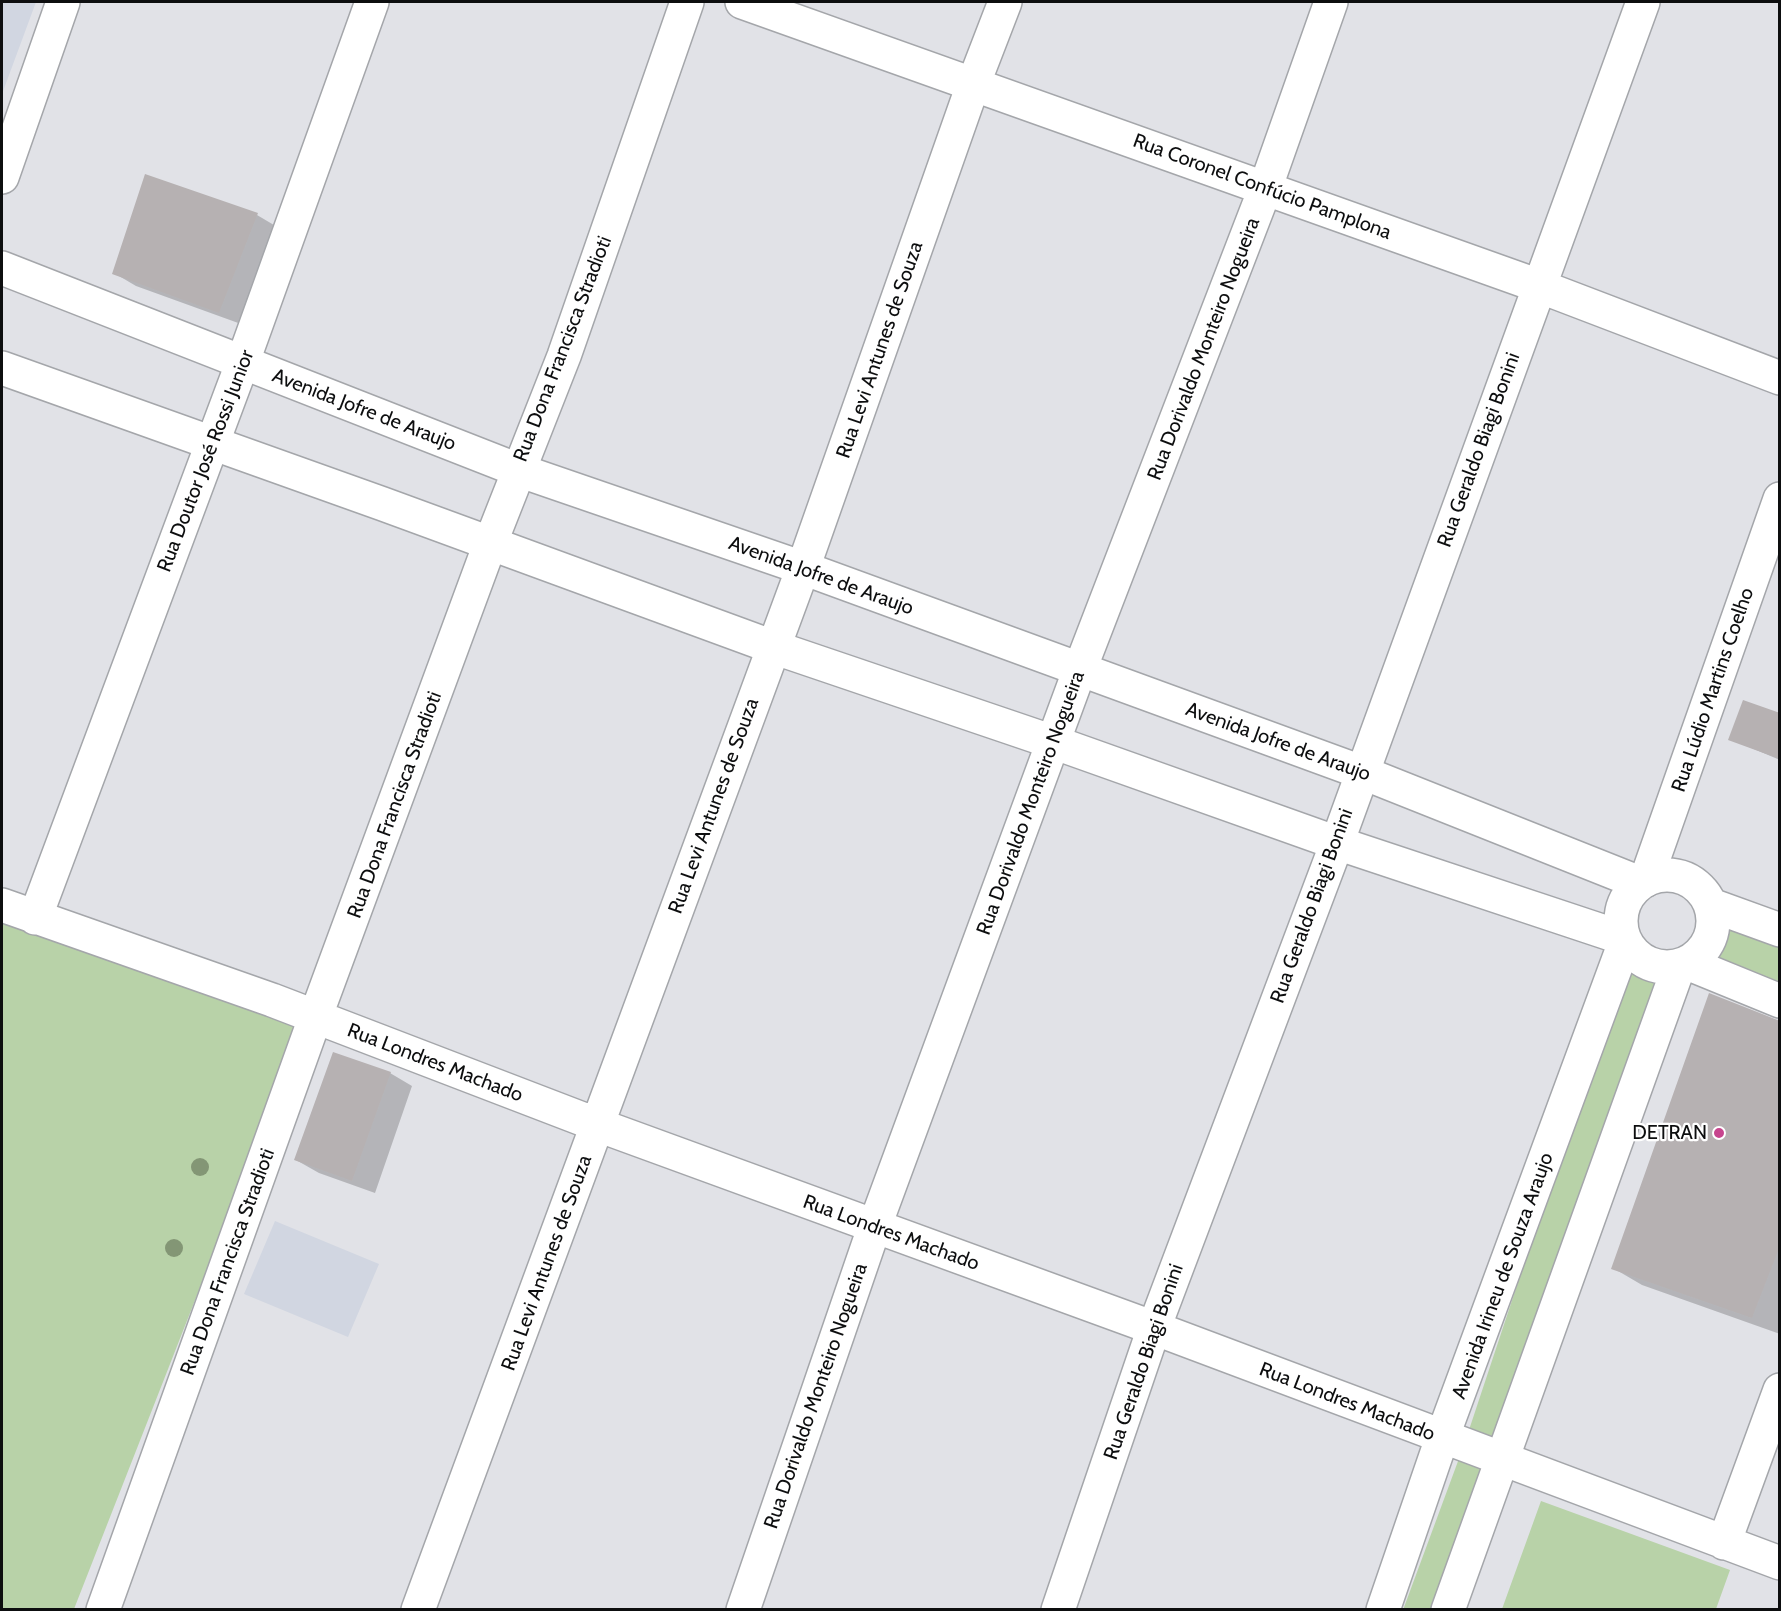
<!DOCTYPE html>
<html>
<head>
<meta charset="utf-8">
<style>
  body { margin:0 }
  #map { position:relative; width:1781px; height:1611px; overflow:hidden; background:#e1e2e7; font-family:Cabin,sans-serif }
  canvas { display:block }
  .frame { position:absolute; inset:0; border:3px solid #0d0e0f; pointer-events:none }
</style>
</head>
<body>
<div id="map">
<canvas width="1781" height="1611"></canvas>
<div class="frame"></div>
</div>
<script>
const g = document.querySelector('canvas').getContext('2d');
g.lineJoin = 'round';
function paint(path, color) { g.fillStyle = color; g.fill(path, 'evenodd'); }
const toPath = rows => new Path2D(rows.map(r => 'M' + r).join(''));
function stroke(path, color, width, dash) { g.strokeStyle = color; g.lineWidth = width; g.lineCap = dash ? 'butt' : 'round'; g.setLineDash(dash || []); g.stroke(path); }
function drawText(font, color, halo, rows, align = 'center') {
  g.font = font + ' Cabin,sans-serif'; g.lineWidth = 4.5; g.setLineDash([]); g.textBaseline = 'middle'; g.strokeStyle = halo; g.fillStyle = color; for (const [text, x, y, turn = 0] of rows) {
    g.save(); g.translate(x, y); g.rotate((+turn || 0) * Math.PI / 180); g.textAlign = isNaN(turn) ? turn : align; if (halo) g.strokeText(text, 0, 0); g.fillText(text, 0, 0); g.restore();
  }
}
paint(toPath([
  [2,2,36,2,2,94],
  [275,1221,379,1264,348,1337,244,1294]
]), '#d1d6e1');
paint(toPath([
  [2,906,306,1017,74,1609,2,1609],
  [1719,922,1779,939,1779,993,1705,958,1717,938],
  [1629,948,1639,960,1653,967,1668,970,1457,1609,1403,1610,1464,1445],
  [1541,1501,1730,1570,1716,1609,1502,1609]
]), '#b8d2a8');
paint(toPath([
  [257,215,279,228,241,324,136,286,114,273],
  [1780,715,1780,760,1730,739],
  [1780,1022,1780,1334,1642,1285,1613,1268],
  [390,1073,412,1086,375,1193,319,1173,296,1160]
]), '#0003');
paint(toPath([
  [145,174,258,213,219,313,112,274],
  [1743,700,1780,713,1780,759,1728,740],
  [1709,993,1780,1021,1780,1246,1752,1318,1611,1269],
  [333,1052,391,1072,352,1181,294,1160]
]), '#b6b1b2');
const minor = toPath([
  [742,2,1539,286,1780,378],
  [2,177,63,2],
  [1646,880,1780,499],
  [2,905,272,1000,598,1125,1154,1328,1780,1563],
  [35,918,242,364,372,2],
  [1724,1543,1780,1390],
  [103,1610,315,1018,490,544,564,356,687,2],
  [418,1610,803,568,973,85,1005,2],
  [743,1610,874,1228,1080,669,1265,189,1331,2],
  [1058,1610,1154,1328,1337,843,1643,2]
]);
const secondary = toPath([
  [2,268,518,470,803,568,1361,772,1640,883],
  [2,368,383,504,773,647,1053,742,1337,843,1623,938],
  '1621 921a46 46 0 1 1 92 0a46 46 0 1 1-92 0Z',
  [1711,905,1780,930],
  [1687,963,1780,1001],
  [1383,1610,1442,1438,1625,942],
  [1448,1610,1679,966]
]);
stroke(minor, '#a4a6aa', 36);
stroke(secondary, '#a4a6aa', 36);
stroke(minor, '#fff', 33);
stroke(secondary, '#fff', 33);
g.fillStyle = '#839675';
for (const [x, y] of [
  [200,1167],
  [174,1248]
]) { g.beginPath(); g.arc(x, y, 9, 0, 2 * Math.PI); g.fill(); }
for (const [x, y, r, color] of [
  [1719,1133,6,"#c7458e"]
]) { const dot = new Path2D(); dot.arc(x, y, r, 0, 2 * Math.PI); g.fillStyle = color; g.fill(dot); stroke(dot, '#fff', 2); }
drawText('20px', '#0d0e0f', '#fff', [
  ["Rua Coronel Confúcio Pamplona",1262,187,20],
  ["Rua Dona Francisca Stradioti",563,349,-69],
  ["Rua Dorivaldo Monteiro Nogueira",1204,349,-69],
  ["Rua Levi Antunes de Souza",880,350,-71],
  ["Avenida Jofre de Araujo",364,410,21],
  ["Rua Geraldo Biagi Bonini",1479,450,-70],
  ["Rua Doutor José Rossi Junior",206,461,-69],
  ["Avenida Jofre de Araujo",821,576,20],
  ["Rua Lúdio Martins Coelho",1713,690,-71],
  ["Avenida Jofre de Araujo",1278,742,20],
  ["Rua Dorivaldo Monteiro Nogueira",1031,803,-70],
  ["Rua Dona Francisca Stradioti",395,805,-70],
  ["Rua Levi Antunes de Souza",714,806,-70],
  ["Rua Geraldo Biagi Bonini",1312,906,-70],
  ["Rua Londres Machado",435,1063,21],
  ["Rua Londres Machado",891,1233,20],
  ["Rua Dona Francisca Stradioti",228,1262,-70],
  ["Rua Levi Antunes de Souza",547,1263,-70],
  ["Avenida Irineu de Souza Araujo",1503,1276,-70],
  ["Rua Geraldo Biagi Bonini",1144,1362,-71],
  ["Rua Dorivaldo Monteiro Nogueira",816,1396,-71],
  ["Rua Londres Machado",1347,1402,21]
]);
drawText('20px', '#0d0e0f', '#fff', [
  ["DETRAN",1707,1133]
], 'right');
</script>
</body>
</html>
